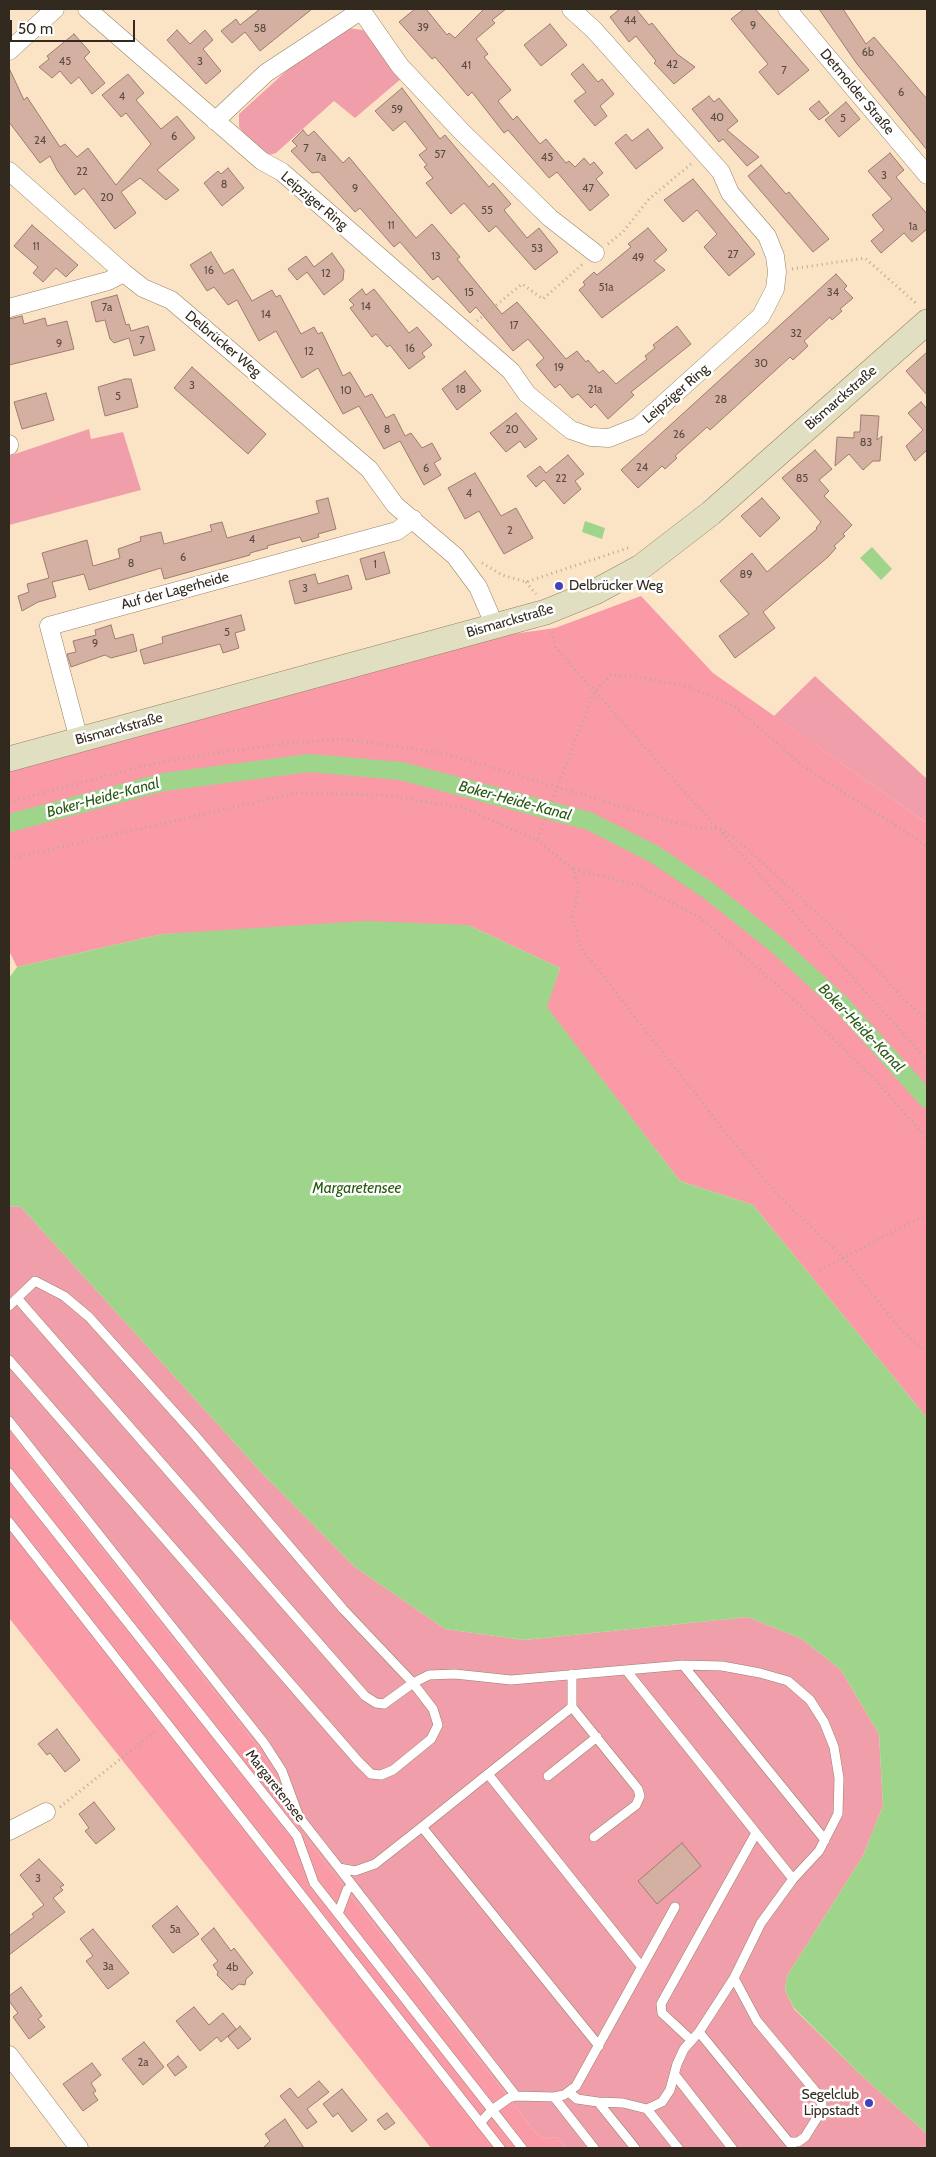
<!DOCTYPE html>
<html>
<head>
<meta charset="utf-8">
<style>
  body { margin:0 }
  #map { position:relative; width:936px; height:2157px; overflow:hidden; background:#fbe4c6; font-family:Cabin,sans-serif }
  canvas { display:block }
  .frame { position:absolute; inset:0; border:10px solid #332a1f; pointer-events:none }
  .scale { position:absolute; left:10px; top:20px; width:125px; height:22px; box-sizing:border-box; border:2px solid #332a1f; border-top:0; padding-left:6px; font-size:15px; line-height:18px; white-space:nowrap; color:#332a1f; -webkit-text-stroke:4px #fff; paint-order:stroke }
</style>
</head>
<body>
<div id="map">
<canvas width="936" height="2157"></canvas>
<div class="frame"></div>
<div class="scale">50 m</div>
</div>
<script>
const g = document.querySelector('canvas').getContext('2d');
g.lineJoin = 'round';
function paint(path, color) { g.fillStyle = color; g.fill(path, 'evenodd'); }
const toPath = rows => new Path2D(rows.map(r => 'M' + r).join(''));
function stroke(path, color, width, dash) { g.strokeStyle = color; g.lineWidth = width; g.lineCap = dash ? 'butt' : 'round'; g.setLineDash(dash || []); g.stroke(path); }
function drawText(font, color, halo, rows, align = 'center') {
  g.font = font + ' Cabin,sans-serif'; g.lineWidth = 5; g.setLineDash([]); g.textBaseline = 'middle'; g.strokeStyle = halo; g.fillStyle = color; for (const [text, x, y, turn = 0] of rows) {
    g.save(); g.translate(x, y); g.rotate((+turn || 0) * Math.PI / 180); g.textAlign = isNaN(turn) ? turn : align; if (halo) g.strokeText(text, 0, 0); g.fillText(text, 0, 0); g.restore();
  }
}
paint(toPath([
  [348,28,363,30,402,78,355,118,334,101,276,153,269,155,243,132,239,127,239,114,296,62],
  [89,429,91,439,123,432,141,490,9,525,9,456],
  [815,676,927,779,927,823,774,716],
  [9,1206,21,1207,262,1473,355,1567,445,1629,524,1640,748,1617,802,1639,841,1670,879,1734,883,1806,863,1856,787,1976,785,1990,794,2009,860,2074,927,2134,927,2148,566,2148,557,2137,545,2139,536,2133,292,1820,278,1779,258,1747,9,1430]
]), '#f09ea9');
paint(toPath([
  [641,596,713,673,927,823,927,1418,753,1205,680,1181,546,1007,560,968,468,925,163,934,17,967,9,951,9,767,485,638,555,628],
  [9,1430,258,1747,278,1779,292,1820,536,2133,545,2139,557,2137,566,2148,431,2148,9,1618]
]), '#fa9aa7');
paint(toPath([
  [585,521,605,528,602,539,582,532],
  [872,547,892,569,881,580,860,558],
  [366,921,468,925,560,968,547,1007,680,1181,753,1205,927,1418,927,2134,860,2074,794,2008,785,1990,787,1976,863,1856,883,1806,879,1734,841,1670,802,1639,748,1617,524,1640,445,1629,355,1567,262,1473,21,1207,9,1206,9,978,17,967,163,934]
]), '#9fd58b');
stroke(toPath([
  [9,823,164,782,309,763,401,771,589,821,654,854,709,891,777,945,841,1004,927,1099]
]), '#9fd58b', 18);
const building = toPath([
  [260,9,312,9,260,51,245,32,232,43,221,31,236,19,240,25,260,9],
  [415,9,426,9,447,35,449,33,455,38,484,9,506,9,492,20,495,23,476,39,488,54,484,57,511,90,498,101,513,120,517,116,540,144,546,139,566,163,569,161,575,167,584,158,590,165,594,162,603,173,596,179,609,195,590,211,557,172,549,178,508,130,504,133,472,92,468,96,435,57,432,59,399,22,415,9],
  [620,9,636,9,649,25,652,23,677,54,695,67,674,84,654,63,656,61,636,36,629,42,610,17,620,9],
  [744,9,755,9,809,70,778,95,759,72,768,64,731,19,744,9],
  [819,9,843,9,866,44,874,37,927,99,927,150,857,64,819,9],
  [550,24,567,45,541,66,524,45,550,24],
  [177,30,190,44,205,30,213,40,203,49,221,71,206,84,167,40,177,30],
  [74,34,90,52,84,58,105,83,92,94,79,77,71,84,60,71,52,78,39,67,49,59,47,56,74,34],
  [583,64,598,82,602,79,614,94,600,106,607,116,595,126,574,101,586,92,571,74,583,64],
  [9,68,24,100,27,97,60,147,65,144,77,157,88,148,116,185,151,144,126,113,121,117,102,95,128,74,144,93,136,100,161,129,177,116,195,138,157,170,179,190,166,200,140,178,121,192,136,213,115,229,84,188,75,195,57,170,50,156,40,163,9,122,9,68],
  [402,88,440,139,445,135,489,187,493,183,511,204,504,210,527,238,539,228,558,252,535,270,496,226,489,232,464,203,451,214,426,183,433,178,424,167,427,165,419,155,427,149,405,121,393,131,375,111,402,88],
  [709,96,714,102,719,98,738,121,727,130,759,157,747,166,723,139,719,142,692,109,709,96],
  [819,101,829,113,819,120,809,109,819,101],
  [846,102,860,119,839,137,825,120,846,102],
  [648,129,663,148,636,169,615,143,626,134,632,141,648,129],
  [303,130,308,136,314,131,343,163,349,157,416,238,432,224,460,257,457,259,502,314,517,302,566,359,577,351,586,362,588,360,599,373,603,370,616,384,647,359,645,356,655,348,653,345,677,326,691,344,631,392,634,395,608,419,595,404,591,408,578,394,572,398,560,384,555,388,536,365,544,358,528,339,513,351,476,307,470,313,438,276,433,280,400,242,394,247,360,208,355,212,319,172,312,173,291,151,297,146,292,141,303,130],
  [890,153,904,170,896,177,927,214,927,229,912,242,904,233,881,253,871,241,884,230,872,215,892,199,868,171,890,153],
  [761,165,786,194,789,192,794,198,829,239,813,252,748,176,761,165],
  [228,168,244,188,222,206,204,183,218,171,221,174,228,168],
  [693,179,755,254,729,276,704,247,717,234,697,210,683,222,664,200,693,179],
  [32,225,78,265,66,277,56,268,43,282,33,273,38,267,14,246,32,225],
  [648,228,667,250,654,261,665,270,602,318,579,290,585,285,583,282,594,272,597,275,631,247,628,244,648,228],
  [211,252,224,274,233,269,252,301,272,290,276,297,280,295,301,334,314,327,318,334,322,332,343,376,350,372,365,397,372,394,386,418,394,414,405,436,411,433,422,448,432,443,441,459,434,463,441,475,424,485,400,441,384,449,359,406,343,414,318,368,302,378,276,331,259,341,237,300,228,305,214,287,207,291,190,265,211,252],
  [332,253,344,270,343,280,324,295,307,272,297,280,288,269,306,256,314,267,332,253],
  [836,274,847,286,844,289,853,298,840,309,842,311,832,320,830,317,804,341,808,346,793,360,790,357,710,430,707,427,675,456,677,458,665,469,662,466,638,488,621,470,836,274],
  [362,289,366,295,374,289,409,333,417,327,432,345,422,353,425,357,409,369,390,345,387,347,376,334,372,337,350,308,354,305,349,300,362,289],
  [117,295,126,325,129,324,131,331,148,326,155,350,134,356,129,338,114,343,110,339,105,320,96,322,91,302,117,295],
  [22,316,24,324,45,318,47,326,67,321,74,349,9,365,9,319,22,316],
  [927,352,927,395,906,371,927,352],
  [192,367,266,434,248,454,174,388,192,367],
  [465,371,481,391,457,410,442,389,465,371],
  [125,379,131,379,138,407,105,416,98,387,125,379],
  [46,393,54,420,22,429,14,402,46,393],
  [921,402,927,409,927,450,915,461,906,446,923,430,908,413,921,402],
  [516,413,537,439,525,448,520,441,506,452,490,433,516,413],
  [861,415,879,416,877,440,882,436,880,461,873,461,863,470,849,454,835,466,837,437,854,438,854,432,860,432,861,415],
  [815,450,832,469,819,480,829,491,824,496,852,525,843,534,845,536,834,546,836,548,828,557,763,612,775,628,735,658,719,636,749,614,720,581,752,553,767,572,817,529,816,528,821,522,782,478,815,450],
  [568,455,584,474,575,481,581,489,564,504,544,480,536,487,527,476,540,466,546,473,568,455],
  [475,473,501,516,516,508,533,538,504,554,479,511,465,519,448,488,475,473],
  [328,498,336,529,318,534,319,537,302,542,300,537,267,546,268,548,250,553,250,555,164,579,161,568,89,590,84,574,52,582,56,597,38,602,22,611,18,596,29,592,27,584,49,578,42,553,87,540,93,566,120,558,118,549,141,541,140,537,161,532,164,544,212,531,210,525,222,522,227,538,319,513,316,501,328,498],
  [762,498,780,518,760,537,741,516,762,498],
  [384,552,390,573,366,580,360,559,384,552],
  [315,574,318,584,348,575,352,589,295,604,289,581,315,574],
  [241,615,245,630,235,633,239,648,223,653,220,644,144,664,140,650,163,643,162,637,241,615],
  [111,625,115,639,133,634,137,651,111,658,105,655,71,667,67,654,76,652,73,641,96,635,95,630,111,625],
  [57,1729,80,1760,65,1772,50,1753,47,1755,38,1744,57,1729],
  [94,1802,115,1829,96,1844,85,1831,89,1828,79,1814,94,1802],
  [682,1843,701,1866,657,1904,638,1881,682,1843],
  [39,1859,64,1885,60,1887,63,1890,53,1898,65,1912,9,1955,9,1936,34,1917,32,1914,44,1905,20,1875,39,1859],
  [177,1906,199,1934,173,1953,152,1926,177,1906],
  [214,1928,231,1951,234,1948,253,1973,246,1979,245,1985,239,1984,232,1990,217,1975,218,1972,213,1965,218,1961,201,1939,214,1928],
  [93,1929,129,1973,108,1989,86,1961,93,1956,80,1939,93,1929],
  [21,1987,42,2016,38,2019,45,2027,29,2039,13,2017,18,2013,9,2001,9,1996,21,1987],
  [194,2007,209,2025,223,2013,236,2029,221,2042,217,2037,200,2051,176,2021,194,2007],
  [240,2026,251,2039,238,2049,228,2037,240,2026],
  [144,2042,164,2067,143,2085,122,2059,144,2042],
  [178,2056,187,2067,175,2076,167,2065,178,2056],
  [92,2063,101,2075,91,2083,96,2091,93,2093,98,2100,83,2111,63,2084,92,2063],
  [319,2081,329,2092,307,2109,317,2122,307,2129,280,2096,290,2088,298,2098,319,2081],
  [342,2089,367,2120,352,2132,338,2113,333,2117,323,2104,342,2089],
  [387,2113,395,2123,385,2130,377,2120,387,2113],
  [285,2119,304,2148,263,2148,270,2141,265,2134,285,2119]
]);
paint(building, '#d4b0a2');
stroke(building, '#9e7c6e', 1);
const service = toPath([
  [9,1306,35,1281,64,1296,89,1317,193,1433,343,1609,413,1683,429,1675,455,1674,511,1680,683,1665,722,1666,760,1673,788,1681,810,1700,824,1722,834,1747,839,1778,838,1814,819,1851,793,1879,761,1923,734,1978,699,2032,684,2049,677,2064,670,2090,662,2102,647,2109],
  [9,1360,358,1761,371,1774,381,1775,393,1770,431,1739,438,1725,433,1709,413,1683,384,1704,376,1703,365,1696,17,1298],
  [9,1421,264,1743,282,1771,299,1817,339,1868,355,1871,375,1864,422,1827],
  [9,1473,297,1836,314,1883,522,2148],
  [9,1522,500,2148],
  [683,1665,825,1840],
  [626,1670,793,1879],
  [572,1674,572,1707,488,1774,641,1966],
  [572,1707,638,1789,640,1796,636,1805,594,1837],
  [488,1774,422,1827,599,2046],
  [548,1776,597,1737],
  [339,1868,516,2096],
  [338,1914,347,1890,352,1885],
  [734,1978,757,2021,816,2092,822,2103,820,2113,805,2137,798,2142,790,2142],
  [699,2032,792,2146],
  [691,2040,662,2013,661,2004,756,1833],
  [675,2075,732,2148],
  [570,2093,577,2099,598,2102,635,2148],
  [554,2097,594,2148],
  [598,2102,623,2103,647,2109,678,2148],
  [480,2123,492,2110,509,2098,516,2096,554,2097,564,2095,576,2086,675,1907]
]);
const minor = toPath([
  [87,9,262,161,282,172,511,371,527,394,571,430,591,437,609,438,639,426,761,316,775,289,777,272,775,256,767,236,730,193,721,172,594,30,571,9],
  [787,9,927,175],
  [361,10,400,66,461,131,550,218,595,253],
  [9,51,55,9],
  [215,121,266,73,363,9],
  [9,171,124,273,143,288,171,300,369,469,395,505,455,556,478,587,495,626],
  [9,308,108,281,124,273],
  [9,444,9,446],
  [79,740,49,626,397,531,413,519],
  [9,1831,46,1812],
  [9,2055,79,2148]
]);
const secondary = toPath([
  [9,759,546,612,595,592,641,567,711,513,927,322]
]);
stroke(service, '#978266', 10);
stroke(minor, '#978266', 19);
stroke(secondary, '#978266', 26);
stroke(toPath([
  [608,244,623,232,649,199,691,164],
  [792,269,865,258,918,305],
  [477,321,522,284,543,299,584,263],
  [482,563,502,575,526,582,631,547],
  [526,582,536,594],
  [552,632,556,648,717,828],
  [9,802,139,767,188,757,291,743,344,739,447,754,673,822,699,828,718,828,740,842,873,965,903,999,927,1020],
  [722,833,927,1060],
  [537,840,573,869,579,890,572,917,581,948,730,1138,780,1197,843,1257,901,1330,927,1353],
  [9,859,295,793,383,795,465,808,537,840,594,692,611,675,644,678,690,687,734,706,803,766,927,846],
  [574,869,640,886,701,918,791,997,875,1080,927,1138],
  [820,1270,927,1214],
  [60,1807,157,1730]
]), '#bca991', 3, [1, 4]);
stroke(service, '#fff', 9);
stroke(minor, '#fff', 18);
stroke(secondary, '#e0dfc1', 25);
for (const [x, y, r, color] of [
  [559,586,5,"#4243b8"],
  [869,2103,5,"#4243b8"]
]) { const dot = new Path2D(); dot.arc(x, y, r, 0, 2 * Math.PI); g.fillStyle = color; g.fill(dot); stroke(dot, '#fff', 2); }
drawText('11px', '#5b4c40', null, [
  ["44",630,21],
  ["9",753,26],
  ["39",423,28],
  ["58",260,29],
  ["6b",868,53],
  ["45",65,62],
  ["3",200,62],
  ["42",672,65],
  ["41",466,66],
  ["7",784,71],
  ["6",901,93],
  ["4",122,97],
  ["59",397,110],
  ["40",717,118],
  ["5",843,119],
  ["6",174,137],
  ["24",40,141],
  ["7",306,149],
  ["57",440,155],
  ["7a",321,158],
  ["45",547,158],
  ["22",82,172],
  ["3",884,176],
  ["8",224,185],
  ["9",355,189],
  ["47",588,189],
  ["20",107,198],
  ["55",487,211],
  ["11",391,226],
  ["1a",913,227],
  ["11",36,247],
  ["53",537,249],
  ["27",733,255],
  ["13",436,257],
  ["49",638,258],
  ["16",209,271],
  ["12",326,274],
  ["51a",606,288],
  ["15",469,293],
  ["34",833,293],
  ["14",366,307],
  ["7a",107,308],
  ["14",266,315],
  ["17",514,326],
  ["32",796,334],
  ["7",142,341],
  ["9",59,344],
  ["16",410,349],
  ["12",309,352],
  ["30",761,364],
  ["19",559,368],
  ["3",192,386],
  ["18",461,390],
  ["21a",595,390],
  ["10",346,391],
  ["5",118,397],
  ["28",721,400],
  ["8",387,430],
  ["20",512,430],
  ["26",679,435],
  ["83",866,443],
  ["24",642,468],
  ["6",426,469],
  ["22",561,479],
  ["85",802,479],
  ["4",469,494],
  ["2",510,531],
  ["4",252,540],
  ["6",183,558],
  ["8",131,564],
  ["1",375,565],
  ["89",746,575],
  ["3",305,589],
  ["5",227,633],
  ["9",95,644],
  ["3",38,1879],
  ["5a",175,1930],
  ["3a",108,1967],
  ["4b",232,1968],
  ["2a",143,2063]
]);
drawText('14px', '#332a1f', '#fff', [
  ["Detmolder Straße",857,92,50],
  ["Leipziger Ring",314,201,40],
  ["Delbrücker Weg",223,344,40],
  ["Leipziger Ring",676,394,-41],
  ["Bismarckstraße",841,398,-41],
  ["Auf der Lagerheide",175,591,-15],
  ["Bismarckstraße",510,621,-16],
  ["Bismarckstraße",119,729,-15],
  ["Margaretensee",275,1786,52]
]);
drawText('14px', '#332a1f', '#fff', [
  ["Delbrücker Weg",569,586],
  ["Segelclub",859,2095,"right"],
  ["Lippstadt",859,2111,"right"]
], 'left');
drawText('italic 15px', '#27580e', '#fff', [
  ["Boker-Heide-Kanal",103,798,-15],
  ["Boker-Heide-Kanal",515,801,15],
  ["Boker-Heide-Kanal",861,1028,46],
  ["Margaretensee",357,1189]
]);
</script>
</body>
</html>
